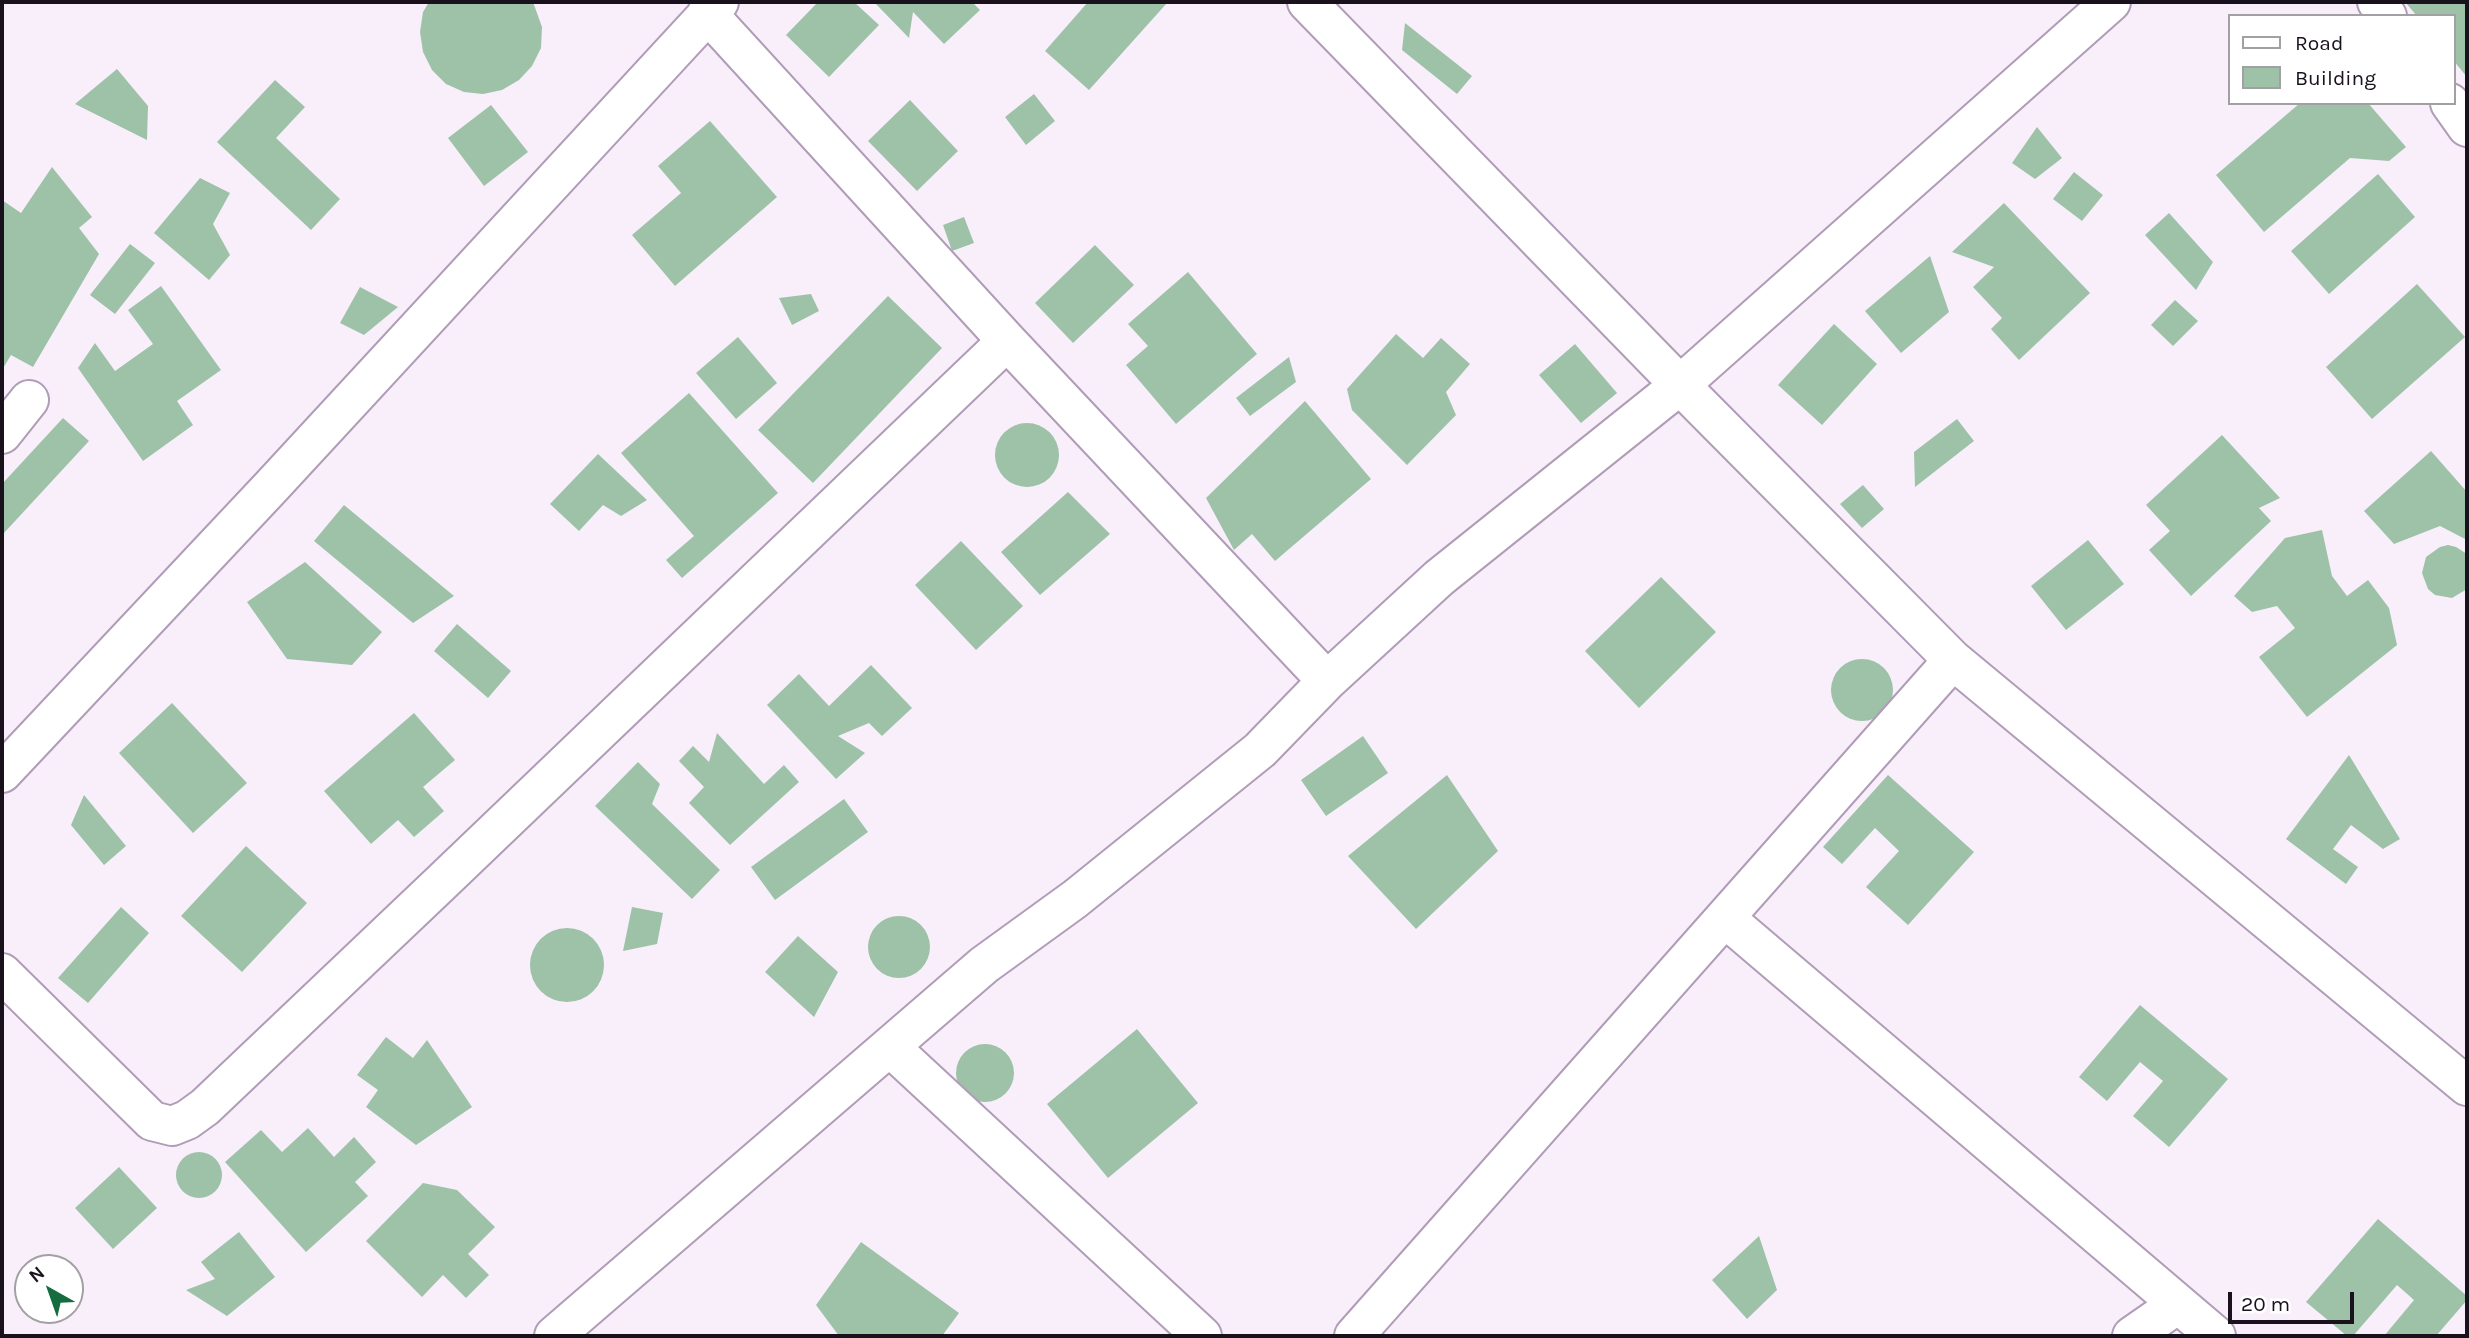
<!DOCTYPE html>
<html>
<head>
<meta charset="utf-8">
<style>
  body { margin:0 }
  #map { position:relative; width:2469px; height:1338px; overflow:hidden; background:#f8effb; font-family:Karla,sans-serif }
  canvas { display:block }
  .frame { position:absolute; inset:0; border:4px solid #19111b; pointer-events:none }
  .legend { position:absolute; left:2228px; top:14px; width:228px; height:91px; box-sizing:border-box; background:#fff; border:2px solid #a3a0a4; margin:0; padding:9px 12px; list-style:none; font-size:21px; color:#19111b }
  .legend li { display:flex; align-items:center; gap:14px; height:35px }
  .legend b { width:35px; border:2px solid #a3a0a4 }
  .north { position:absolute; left:14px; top:1254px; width:70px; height:70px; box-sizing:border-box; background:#fff; border:2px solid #a3a0a4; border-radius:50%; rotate:320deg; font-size:19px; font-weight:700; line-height:28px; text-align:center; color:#19111b }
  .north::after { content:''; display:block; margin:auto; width:24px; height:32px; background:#156c3e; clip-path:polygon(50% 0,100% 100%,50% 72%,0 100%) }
  .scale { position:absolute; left:2228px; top:1292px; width:126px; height:32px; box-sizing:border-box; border:4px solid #19111b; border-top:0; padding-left:9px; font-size:21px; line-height:24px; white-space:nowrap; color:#19111b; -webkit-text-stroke:5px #fff; paint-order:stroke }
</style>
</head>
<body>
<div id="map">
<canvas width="2469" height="1338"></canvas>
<div class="frame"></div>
<ul class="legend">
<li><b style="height:9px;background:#fff"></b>Road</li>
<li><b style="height:19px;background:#9dc2a8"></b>Building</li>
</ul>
<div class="north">N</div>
<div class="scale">20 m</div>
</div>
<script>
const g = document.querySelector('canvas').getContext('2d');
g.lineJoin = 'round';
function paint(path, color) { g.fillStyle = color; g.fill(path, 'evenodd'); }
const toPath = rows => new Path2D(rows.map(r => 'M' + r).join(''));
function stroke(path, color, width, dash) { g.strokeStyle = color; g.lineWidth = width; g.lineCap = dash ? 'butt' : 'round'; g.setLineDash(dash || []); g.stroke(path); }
paint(toPath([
  [429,2,533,2,542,27,541,48,532,66,519,80,502,90,483,94,464,92,446,84,432,70,423,52,420,32,423,12],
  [818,2,854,2,879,25,829,77,786,35],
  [874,2,972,2,980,10,944,44,913,12,909,38],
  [1088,2,1167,3,1089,90,1045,51],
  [2405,2,2467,2,2467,77,2453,60,2453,16,2417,16],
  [1405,23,1472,76,1457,94,1402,50],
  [117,69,148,106,147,140,75,104],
  [275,80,305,107,276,138,340,199,311,230,217,142],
  [1034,94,1055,121,1026,145,1005,117],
  [910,100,958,151,917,191,868,141],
  [2300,103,2368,103,2406,147,2389,161,2350,158,2264,232,2216,175],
  [491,105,528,152,484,186,448,138],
  [710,121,777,197,675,286,632,235,681,193,658,166],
  [2037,127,2062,158,2035,179,2012,163],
  [52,167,92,217,79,228,99,254,33,367,11,355,2,370,2,200,21,213],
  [2074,172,2103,195,2082,221,2053,199],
  [2378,174,2415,217,2329,294,2291,251],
  [200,178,230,193,213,224,230,255,209,280,154,233],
  [2004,203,2090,293,2019,360,1991,329,2002,318,1973,287,1994,267,1952,252],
  [2169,213,2213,262,2196,290,2145,235],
  [964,217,974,243,952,251,943,225],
  [130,244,155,263,115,314,90,295],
  [1095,245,1134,285,1073,343,1035,303],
  [1930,256,1949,312,1901,353,1865,311],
  [1188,272,1257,354,1176,424,1126,365,1148,346,1128,324],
  [2417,284,2465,337,2372,419,2326,367],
  [161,286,221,370,177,401,193,425,143,461,78,368,95,343,115,371,153,344,128,310],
  [360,287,398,307,364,335,340,323],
  [811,294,819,311,792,325,779,298],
  [888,296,942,348,813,483,758,430],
  [2175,300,2198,321,2173,346,2151,325],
  [1834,324,1877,364,1822,425,1778,385],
  [1396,334,1423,358,1441,338,1470,364,1446,392,1456,415,1407,465,1352,410,1347,389],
  [738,337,777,383,736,419,696,373],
  [1575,344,1617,393,1581,423,1539,375],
  [1289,357,1296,382,1250,416,1236,398],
  [689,393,778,493,682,578,666,560,694,536,621,453],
  [1305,401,1371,479,1275,561,1252,534,1234,550,1206,498],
  [63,418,89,441,4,533,2,531,2,484],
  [1957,419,1974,441,1915,487,1914,452],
  '995 455a32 32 0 1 1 64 0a32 32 0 1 1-64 0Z',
  [2222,435,2280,498,2259,508,2271,521,2191,596,2149,550,2170,531,2146,505],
  [2431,451,2467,492,2467,540,2440,526,2394,544,2364,511],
  [598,454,647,500,621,516,603,505,579,531,550,504],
  [1863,485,1884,509,1862,528,1840,504],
  [1068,492,1110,534,1040,595,1001,552],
  [344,505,454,596,413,623,314,541],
  [2322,530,2332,576,2347,596,2368,580,2389,608,2397,645,2307,717,2259,657,2295,628,2277,606,2252,612,2234,596,2285,538],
  [2088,540,2124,584,2066,630,2031,586],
  [961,541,1023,606,976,650,915,585],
  [2448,545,2456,547,2467,554,2467,589,2452,598,2435,595,2428,589,2422,573,2426,557,2440,547],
  [305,562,382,632,352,665,287,659,247,602],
  [1661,577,1716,632,1639,708,1585,651],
  [457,624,511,671,488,698,434,651],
  '1831 690a31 31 0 1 1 62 0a31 31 0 1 1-62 0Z',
  [871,665,912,708,882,736,869,723,838,736,865,753,836,779,767,705,799,674,829,706],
  [172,703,247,783,193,833,119,753],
  [414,713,455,760,423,787,444,811,414,837,398,820,371,844,324,791],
  [717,733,764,784,784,765,799,782,730,845,689,803,704,787,679,761,693,746,709,762],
  [1363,736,1388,773,1326,816,1301,780],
  [2349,755,2400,839,2383,849,2351,825,2333,849,2358,867,2346,884,2286,839],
  [638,762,660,784,652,804,720,870,692,899,595,806],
  [1447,775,1498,851,1416,929,1348,856],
  [1888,775,1974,852,1908,925,1866,887,1899,851,1875,828,1842,864,1823,847],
  [84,795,126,846,104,865,71,825],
  [844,799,868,832,775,900,751,867],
  [246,846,307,903,242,972,181,916],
  [121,907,149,933,88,1003,58,978],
  [632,907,663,913,657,944,623,951],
  '868 947a31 31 0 1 1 62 0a31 31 0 1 1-62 0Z',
  '530 965a37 37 0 1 1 74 0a37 37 0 1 1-74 0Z',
  [798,936,838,972,814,1017,765,972],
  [2140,1005,2228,1079,2169,1147,2133,1116,2163,1081,2140,1062,2107,1101,2079,1077],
  [1137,1029,1198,1103,1108,1178,1047,1104],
  [386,1037,413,1058,427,1040,472,1107,416,1145,366,1107,378,1090,357,1075],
  '956 1073a29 29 0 1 1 58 0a29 29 0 1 1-58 0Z',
  [308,1128,334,1157,354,1137,376,1162,355,1182,368,1196,306,1252,225,1162,261,1130,282,1152],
  '176 1175a23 23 0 1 1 46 0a23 23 0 1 1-46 0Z',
  [119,1167,157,1208,113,1249,75,1208],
  [423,1183,457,1190,495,1227,468,1254,489,1275,466,1298,443,1275,422,1297,366,1241],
  [2378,1219,2467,1296,2467,1300,2436,1336,2384,1336,2414,1300,2397,1285,2353,1336,2347,1336,2306,1302],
  [239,1232,275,1277,227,1316,186,1290,215,1279,201,1262],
  [1759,1236,1777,1290,1747,1319,1712,1280],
  [861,1242,959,1313,942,1336,839,1336,816,1305]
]), '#9dc2a8');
const minor = toPath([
  [1307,2,1680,385,1953,660,2467,1086],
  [2377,2,2387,16],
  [707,13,1007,341,1327,681],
  [2450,103,2467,127],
  [2,434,29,400],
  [2,773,271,487,719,2],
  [1725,918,2216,1336],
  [2,973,152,1121,172,1126,187,1120,205,1107,443,881,1007,341],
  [890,1047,1202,1336],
  [554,1336,984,965,1075,899,1260,750,1327,681,1439,578,1680,385,2111,2],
  [1354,1336,1953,660],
  [2132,1336,2178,1304]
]);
stroke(minor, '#b19cb8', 42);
stroke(minor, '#fff', 38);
</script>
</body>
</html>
